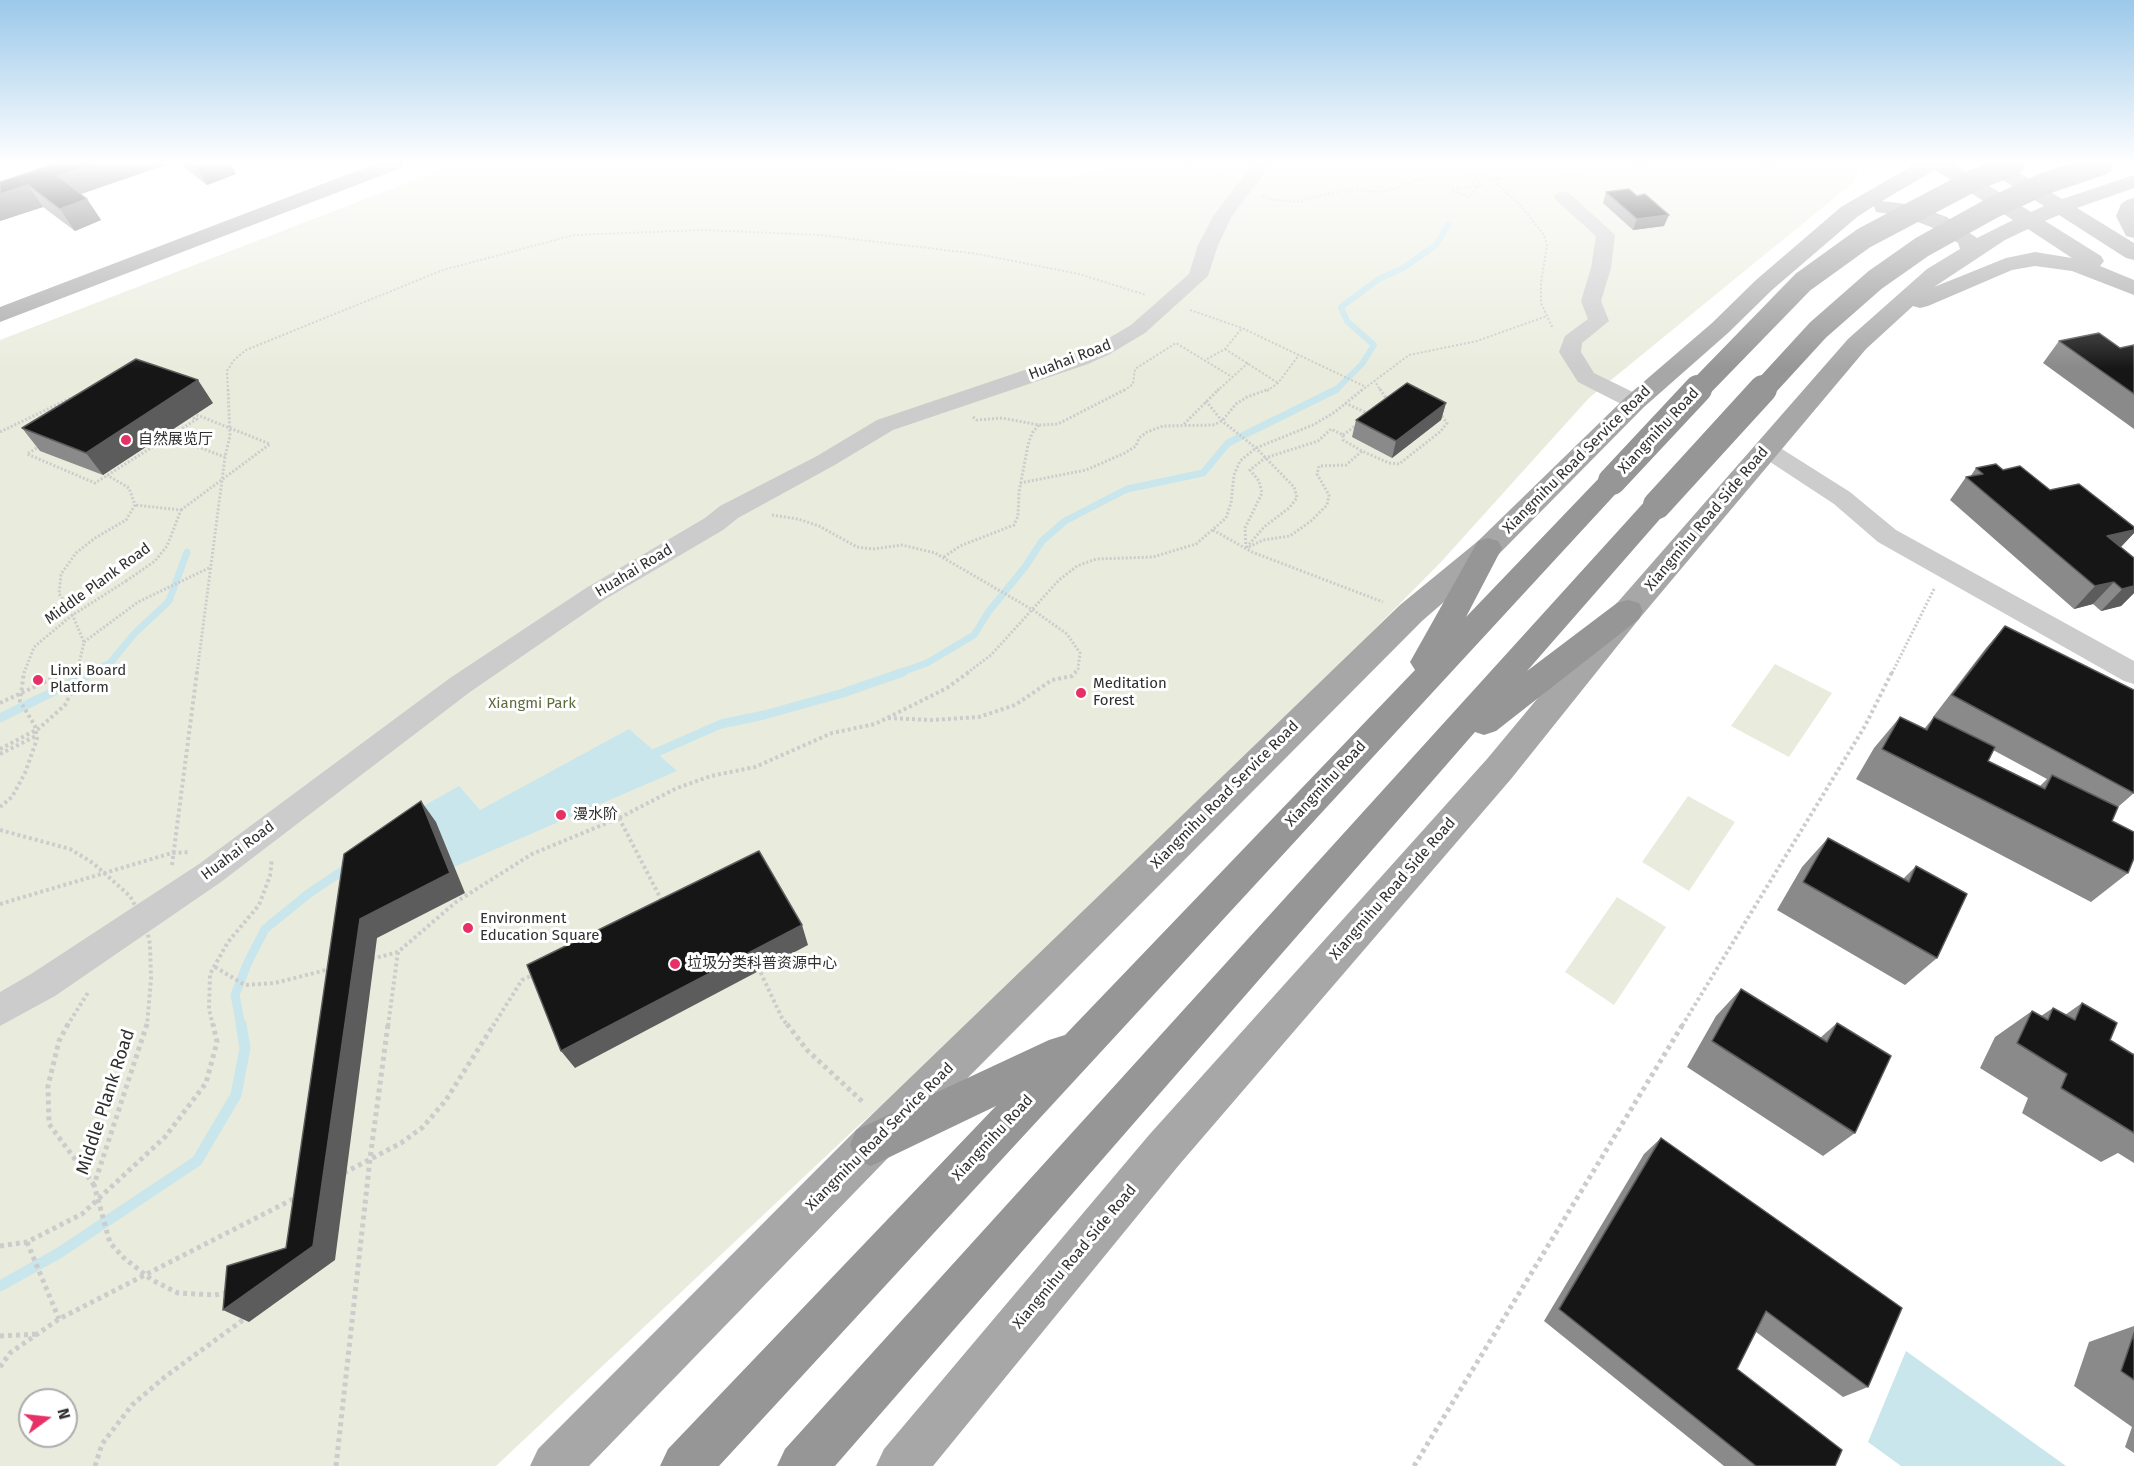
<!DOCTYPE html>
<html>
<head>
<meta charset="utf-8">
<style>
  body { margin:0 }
  #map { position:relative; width:2134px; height:1466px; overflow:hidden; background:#fff; font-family:"Fira Sans",sans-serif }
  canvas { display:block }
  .north { position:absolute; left:18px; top:1388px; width:60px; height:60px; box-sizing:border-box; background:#fff; border:2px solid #acacac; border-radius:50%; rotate:75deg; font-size:16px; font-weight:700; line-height:24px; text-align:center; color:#2f2f2f }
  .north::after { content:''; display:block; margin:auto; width:21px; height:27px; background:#e63166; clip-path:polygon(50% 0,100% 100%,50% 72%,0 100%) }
</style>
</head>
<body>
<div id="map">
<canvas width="2134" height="1466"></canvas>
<div class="north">N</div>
</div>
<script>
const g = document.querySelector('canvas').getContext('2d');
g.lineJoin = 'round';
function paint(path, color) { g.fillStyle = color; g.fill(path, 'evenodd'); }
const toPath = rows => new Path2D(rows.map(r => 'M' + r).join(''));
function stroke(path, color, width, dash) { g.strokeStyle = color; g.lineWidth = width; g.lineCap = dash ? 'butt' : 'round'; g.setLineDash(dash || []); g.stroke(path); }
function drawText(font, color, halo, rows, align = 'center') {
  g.font = font + ' "Fira Sans","Noto Sans SC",sans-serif'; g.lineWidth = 6; g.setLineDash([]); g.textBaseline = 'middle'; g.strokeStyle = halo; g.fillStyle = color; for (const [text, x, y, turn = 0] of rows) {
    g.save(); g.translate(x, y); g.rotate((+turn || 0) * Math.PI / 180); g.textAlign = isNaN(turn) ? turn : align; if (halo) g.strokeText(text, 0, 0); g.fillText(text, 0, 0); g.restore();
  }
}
paint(toPath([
  [456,164,810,164,1034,177,1069,177,1123,164,1859,164,1855,181,1589,398,1441,562,1284,721,910,1081,856,1128,496,1466,0,1466,0,340],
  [30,1400,66,1400,66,1436,30,1436],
  [1775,664,1832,693,1789,757,1731,726],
  [1688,796,1735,822,1689,891,1642,862],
  [1617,897,1666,927,1614,1005,1565,972]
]), '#e9ecdd');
paint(toPath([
  [629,729,677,771,454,867,375,865,365,839,459,786,480,810],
  [1906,1351,2066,1466,1901,1466,1868,1442]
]), '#c9e6ec');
stroke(toPath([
  [1335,391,1362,364,1374,345,1347,321,1341,307,1379,279,1403,268,1436,245,1448,225]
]), '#c9e6ec', 6);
stroke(toPath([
  [90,673,110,663,134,634,169,601,187,552],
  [899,673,927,663,974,635,989,611,1025,567,1042,541,1065,521,1127,489,1203,473,1228,443,1337,389]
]), '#c9e6ec', 7);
stroke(toPath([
  [0,718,93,672],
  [646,757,721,724,764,715,843,693,903,672],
  [241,1026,235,995,248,962,265,929,308,894,351,865]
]), '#c9e6ec', 9);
stroke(toPath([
  [0,1286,59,1253,197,1161,236,1095,245,1048,241,1024]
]), '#c9e6ec', 11);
stroke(toPath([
  [1176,164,1227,177],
  [1476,164,1521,206,1544,235,1547,245,1541,283,1541,303,1553,329],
  [1759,164,1759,167,1791,164],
  [1492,179,1552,177,1660,164],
  [1470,186,1477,187,1469,197,1451,190,1470,186],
  [1262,196,1269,199,1299,202,1325,194,1354,190,1379,192,1391,190,1421,179,1487,175],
  [1190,310,1242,328,1366,387],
  [1225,349,1278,383],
  [1207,359,1225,349,1242,328],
  [1374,380,1381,391],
  [228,391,227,371,234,360,246,350,443,270,574,235,704,230,819,235,978,254,1079,274,1146,295],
  [1124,391,1133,384,1135,369,1176,343,1232,377],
  [1217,391,1248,363],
  [1267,391,1278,383,1299,355],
  [1361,391,1409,355,1477,341,1547,316]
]), '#ccc', 2, [2, 2]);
stroke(toPath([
  [1380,389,1388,401],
  [1206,401,1222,421,1256,448,1294,487,1297,498,1289,508,1264,527,1246,548],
  [1345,403,1369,414],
  [973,417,977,420,1002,418,1039,425,1058,424,1126,389],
  [1184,424,1219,389],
  [0,432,73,397],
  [1343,435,1358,424],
  [171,437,225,457],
  [40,446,27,454,95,483,197,419,187,416],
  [1020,483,1086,470,1125,453,1136,446,1139,438,1147,432,1163,426,1213,425,1222,421,1236,404,1247,397,1269,389],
  [772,515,798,519,819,526,857,547,873,549,902,545,935,553,1033,610,1067,634,1080,653,1078,669,1074,673],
  [1213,530,1252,552,1383,602],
  [1249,547,1263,540,1290,536,1311,521,1327,505,1329,495,1317,474,1319,466,1346,465,1362,451],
  [1246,548,1245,528,1262,493,1259,481,1250,470,1265,458,1318,441,1331,429,1343,435,1343,440,1362,451,1389,463,1399,464,1441,431,1447,423,1440,413],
  [944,557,960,546,1014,525,1018,516,1019,492,1028,445,1032,433,1039,425],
  [126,581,155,561,167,546,181,510,135,505],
  [84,642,138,602,211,567],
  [63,673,80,665],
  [77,673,84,642,69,607,59,594,61,574,76,553,95,538,126,520,135,505,129,488,107,475],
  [197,673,225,457,230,436,228,389],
  [967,673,991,655,1059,580,1077,566,1096,559,1153,557,1196,544,1226,518,1231,503,1234,475,1240,461,1256,448,1313,425,1335,412,1363,389],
  [1892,673,1935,587]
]), '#ccc', 3, [2, 2]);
stroke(toPath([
  [0,703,66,672],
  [888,718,931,720,979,717,1015,705,1052,680,1072,676,1076,672],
  [0,749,38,729,65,705,74,687,77,672],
  [0,754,36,736],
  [619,818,663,903],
  [172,865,197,672],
  [0,904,172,853,190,852],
  [372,959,398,952,456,902,532,854,619,818,677,788,711,776,755,767,832,733,875,724,947,688,969,672],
  [215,967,245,985,275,983,330,969],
  [758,967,782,1018,788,1026],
  [67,1026,89,991],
  [213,1026,209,1009,210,974,228,942,259,905,270,876,272,859],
  [388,1026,398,952],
  [493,1026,522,980,535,974],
  [1682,1026,1865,726,1892,672]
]), '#ccc', 4, [3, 3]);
stroke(toPath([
  [68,1024,59,1041,48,1086,49,1124,94,1185],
  [787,1024,807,1050,865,1104],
  [344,1173,401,1143,423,1127,446,1100,494,1024],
  [27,1242,59,1319],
  [0,1246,27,1242,82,1214,165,1137,206,1083,217,1042,213,1024],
  [0,1336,39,1334],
  [0,1367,10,1353,59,1319,297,1197],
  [95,1466,102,1444,132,1405,166,1376,247,1317],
  [336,1466,370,1159,388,1024],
  [1414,1466,1683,1024]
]), '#ccc', 5, [4, 4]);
paint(toPath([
  [1253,164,1271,164,1232,216,1218,245,1208,276,1145,333,1108,355,1088,364,893,430,833,466,738,518,723,530,604,600,470,692,221,882,55,996,0,1026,0,992,31,974,199,864,450,678,586,588,705,518,720,506,817,456,877,420,1072,354,1094,347,1131,325,1189,274,1198,245,1214,215,1253,164],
  [1563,192,1569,193,1615,235,1611,268,1601,301,1609,321,1582,343,1581,352,1594,373,1643,397,1646,402,1643,407,1635,409,1627,407,1578,382,1559,352,1565,336,1588,319,1581,301,1591,268,1596,236,1557,201,1554,197,1557,193,1563,192],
  [1766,442,1774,444,1850,492,1896,530,2134,661,2134,684,2124,681,1878,542,1834,504,1758,454,1754,449,1758,444,1766,442]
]), '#ccc');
paint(toPath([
  [375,164,404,164,401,168,0,322,0,307,375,164],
  [1915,164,1954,164,2031,212,2044,206,1984,168,1981,164,2005,164,2062,199,2134,175,2134,188,2077,208,2134,243,2134,260,2126,258,2059,215,2045,221,2101,256,2104,261,2100,266,2134,280,2134,295,2072,271,2035,266,2012,270,1928,306,1920,308,1913,306,1866,349,1639,619,1511,779,1179,1165,933,1466,876,1466,884,1449,1149,1135,1487,759,1617,603,1848,339,1927,269,1960,249,1958,243,1931,227,1902,216,1876,212,1874,206,1857,217,1772,290,1728,333,1644,407,1498,555,1422,621,886,1160,589,1466,530,1466,538,1449,856,1130,1400,605,1478,541,1626,397,1712,323,1756,280,1841,207,1915,164],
  [1935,170,2013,220,1977,238,1947,217,1914,205,1882,201,1935,170],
  [2028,229,2072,258,2035,252,2006,258,1934,287,2005,240,2028,229],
  [2134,198,2134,238,2126,236,2116,216,2121,204,2127,200,2134,198]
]), '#a7a7a7');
paint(toPath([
  [1612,472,1622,475,1626,481,1622,487,719,1466,660,1466,668,1449,996,1106,871,1166,856,1160,850,1145,856,1130,1049,1040,1065,1035,1415,670,1410,662,1478,541,1488,538,1498,541,1502,548,1466,617,1602,475,1612,472],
  [1657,496,1667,499,1671,505,1667,511,1527,671,1617,603,1628,600,1639,603,1643,611,1639,619,1496,731,1484,735,1475,732,835,1466,777,1466,785,1449,1647,499,1657,496]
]), '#969696');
stroke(toPath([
  [1456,164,1477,187,1482,185,1462,164]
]), '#ccc', 2, [2, 2]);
stroke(toPath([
  [181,510,270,444,192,413],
  [24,673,34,647,71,616,126,581]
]), '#ccc', 3, [2, 2]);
stroke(toPath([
  [0,807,12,797,25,773,37,739,35,726,20,701,24,672],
  [0,830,70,849,93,863,130,896,146,926,150,944,151,979,147,1026]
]), '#ccc', 4, [3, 3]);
stroke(toPath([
  [147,1024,94,1185,110,1243,124,1258,152,1280,178,1293,215,1295,228,1292]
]), '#ccc', 5, [4, 4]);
stroke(toPath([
  [1697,391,1803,282,1864,238,1974,180,2014,164],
  [1762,391,1818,330,1875,280,1922,247,1994,207,2046,183,2102,164]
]), '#969696', 22);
stroke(toPath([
  [1612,481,1698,389],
  [1657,505,1763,389]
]), '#969696', 28);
paint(toPath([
  [168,164,81,194,87,199,101,220,75,231,43,207,0,221,0,182],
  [180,164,231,164,236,174,207,185],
  [1606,192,1664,226,1633,230,1603,203],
  [2059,341,2120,348,2134,345,2134,429,2043,363],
  [213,403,103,475,40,451,22,428],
  [1446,403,1441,420,1392,458,1352,437,1356,420],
  [1976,468,2003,470,2134,527,2134,533,2121,547,2134,558,2134,593,2121,606,2101,611,2093,604,2074,609,1950,500,1966,477,1970,477],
  [2005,626,2134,793,2118,807,2112,821,2128,873,2091,902,1856,779,1874,748,1900,717,1924,729,1934,717,1933,717,1986,648],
  [1993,750,2047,779,2040,786,1988,761],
  [1828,838,1903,879,1916,866,1937,958,1905,985,1777,910,1802,867],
  [1741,989,1820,1038,1837,1023,1855,1133,1823,1156,1687,1067,1716,1016],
  [2082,1003,2110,1040,2133,1054,2134,1053,2134,1163,2118,1153,2101,1162,2022,1113,2028,1098,1980,1068,1995,1037,2032,1011,2041,1016,2053,1008,2065,1015],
  [1661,1138,1868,1387,1843,1397,1756,1332,1737,1369,1835,1466,1724,1466,1544,1321,1644,1154],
  [2134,1326,2134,1453,2125,1447,2132,1427,2074,1386,2089,1342]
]), '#8a8a8a');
paint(toPath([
  [93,164,168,164,72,197,58,176],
  [195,164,231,164,236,174,207,185],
  [28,185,43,207,0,221,0,194],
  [87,199,101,220,75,231,60,209],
  [1669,215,1664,226,1633,230,1637,219],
  [198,380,213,403,103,475,86,453],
  [1446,403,1441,420,1392,458,1396,441],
  [2134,530,2134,533,2116,552,2107,536],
  [2134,577,2134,593,2121,606,2101,611],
  [2114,582,2093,604,2074,609,2095,586],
  [421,801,436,822,465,893,377,938,335,1260,249,1322,223,1310,313,1246,360,919],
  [802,925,808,945,575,1068,561,1051]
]), '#5c5c5c');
const building = toPath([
  [54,164,93,164,58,176,87,199,60,209,28,185,0,194,0,182,54,164],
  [1629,189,1637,196,1645,194,1669,215,1637,219,1606,192,1629,189],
  [2099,333,2120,348,2134,345,2134,394,2059,341,2099,333],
  [136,359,198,380,86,453,22,428,136,359],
  [1407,383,1446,403,1396,441,1356,420,1407,383],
  [1996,464,2003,470,2020,466,2050,490,2079,484,2134,527,2134,530,2107,536,2134,558,2134,586,2122,589,2114,582,2095,586,1966,477,1983,474,1976,468,1996,464],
  [2005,626,2134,690,2134,793,1952,695,2005,626],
  [1900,717,1927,730,1934,717,1995,747,1988,761,2045,789,2052,775,2118,807,2112,821,2134,832,2134,858,2128,873,1882,749,1900,717],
  [421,801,450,873,360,919,313,1246,223,1310,227,1266,286,1248,344,854,421,801],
  [1828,838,1909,882,1916,866,1967,894,1937,958,1803,882,1828,838],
  [759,851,802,925,561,1051,527,965,759,851],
  [1741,989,1827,1042,1837,1023,1891,1056,1855,1133,1712,1041,1741,989],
  [2082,1003,2117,1023,2110,1040,2134,1055,2134,1133,2061,1088,2067,1074,2017,1043,2032,1011,2048,1020,2053,1008,2075,1020,2082,1003],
  [1661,1138,1902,1308,1868,1387,1766,1311,1737,1369,1842,1450,1835,1466,1756,1466,1559,1309,1661,1138],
  [2134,1333,2134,1380,2121,1371,2134,1333]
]);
paint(building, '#161616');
stroke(building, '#5c5c5c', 1.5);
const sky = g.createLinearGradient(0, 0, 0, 369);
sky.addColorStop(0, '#9bc8ea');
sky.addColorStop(0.44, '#fff');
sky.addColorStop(1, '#ffffff00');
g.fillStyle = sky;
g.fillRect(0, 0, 2134, 369);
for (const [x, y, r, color] of [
  [126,440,6,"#e63166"],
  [38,680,6,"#e63166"],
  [1081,693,6,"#e63166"],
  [561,815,6,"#e63166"],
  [468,928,6,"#e63166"],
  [675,964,6,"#e63166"]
]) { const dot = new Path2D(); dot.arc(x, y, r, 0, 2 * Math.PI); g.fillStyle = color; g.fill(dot); stroke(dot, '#fff', 2); }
drawText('15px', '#2f2f2f', '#fff', [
  ["Huahai Road",1070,360,-21],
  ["Xiangmihu Road",1659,431,-47],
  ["Xiangmihu Road Service Road",1577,460,-45],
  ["Xiangmihu Road Side Road",1707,519,-50],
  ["Huahai Road",634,571,-31],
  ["Middle Plank Road",98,584,-36],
  ["Xiangmihu Road",1326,784,-47],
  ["Xiangmihu Road Service Road",1225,795,-45],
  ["Huahai Road",238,851,-37],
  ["Xiangmihu Road Side Road",1393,889,-49],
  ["Xiangmihu Road Service Road",880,1137,-45],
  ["Xiangmihu Road",993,1138,-47],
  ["Xiangmihu Road Side Road",1075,1257,-50]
]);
drawText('15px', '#2f2f2f', '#fff', [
  ["自然展览厅",138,440],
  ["Linxi Board",50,671],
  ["Platform",50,688],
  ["Meditation",1093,684],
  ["Forest",1093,701],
  ["漫水阶",573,815],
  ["Environment",480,919],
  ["Education Square",480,936],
  ["垃圾分类科普资源中心",687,964]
], 'left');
drawText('15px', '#5d6b3c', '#fff', [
  ["Xiangmi Park",532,704]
]);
drawText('18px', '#2f2f2f', '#fff', [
  ["Middle Plank Road",106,1102,-72]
]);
</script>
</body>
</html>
